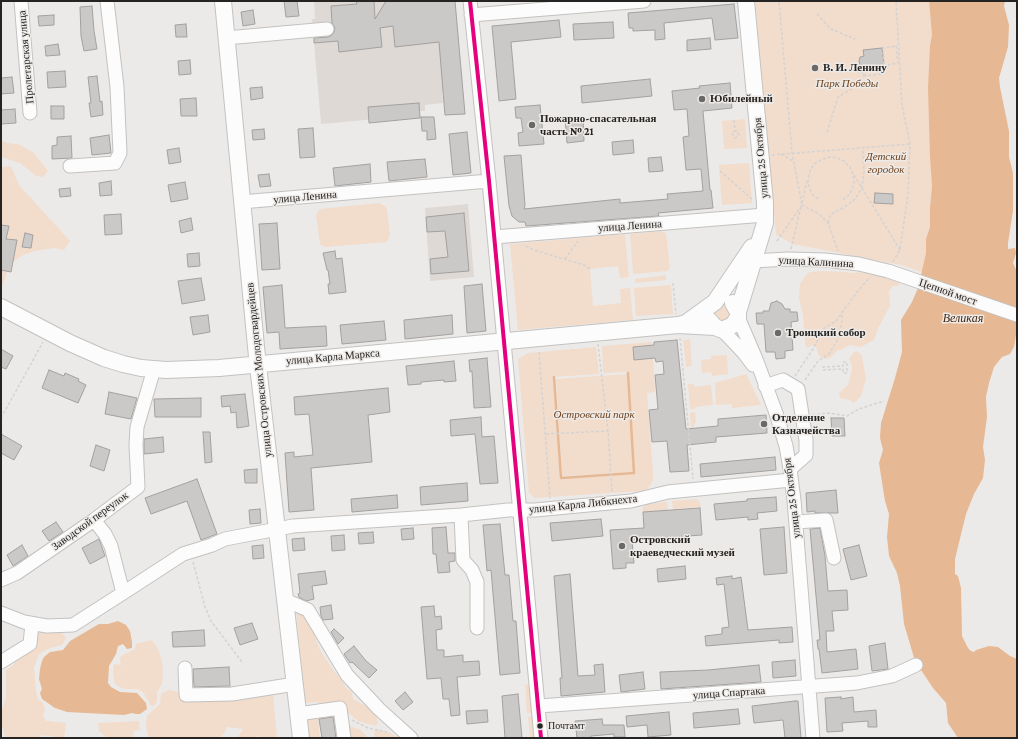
<!DOCTYPE html>
<html>
<head>
<meta charset="utf-8">
<style>
  body { margin:0 }
  #map { position:relative; width:1018px; height:739px; overflow:hidden; background:#eceae8; font-family:"Crimson Pro",serif }
  canvas { display:block }
  .frame { position:absolute; inset:0; border:2px solid #252423; pointer-events:none }
</style>
</head>
<body>
<div id="map">
<canvas width="1018" height="739"></canvas>
<div class="frame"></div>
</div>
<script>
const g = document.querySelector('canvas').getContext('2d');
g.lineJoin = 'round';
function paint(path, color) { g.fillStyle = color; g.fill(path, 'evenodd'); }
const toPath = rows => new Path2D(rows.map(r => 'M' + r).join(''));
function stroke(path, color, width, dash) { g.strokeStyle = color; g.lineWidth = width; g.lineCap = dash ? 'butt' : 'round'; g.setLineDash(dash || []); g.stroke(path); }
function drawText(font, color, halo, rows, align = 'center') {
  g.font = font + ' "Crimson Pro",serif'; g.lineWidth = 3; g.setLineDash([]); g.textBaseline = 'middle'; g.strokeStyle = halo; g.fillStyle = color; for (const [text, x, y, turn = 0] of rows) {
    g.save(); g.translate(x, y); g.rotate((+turn || 0) * Math.PI / 180); g.textAlign = isNaN(turn) ? turn : align; if (halo) g.strokeText(text, 0, 0); g.fillText(text, 0, 0); g.restore();
  }
}
paint(toPath([
  [314,1,455,1,444,91,442,91,443,103,425,105,425,111,420,111,420,115,321,124,312,19,315,19],
  [468,204,474,277,430,281,425,208]
]), '#dfd9d5');
paint(toPath([
  [755,1,929,1,932,35,929,67,929,113,932,187,930,208,931,227,926,239,926,253,922,272,901,265,793,244,776,235],
  [745,119,747,148,724,149,722,121],
  [1,140,7,143,18,144,34,153,48,171,43,177,36,176,20,163,1,157],
  [749,163,752,203,722,205,719,165],
  [11,166,19,185,70,241,64,250,54,248,35,251,23,255,14,261,8,269,1,291,1,167],
  [379,203,385,206,387,210,390,235,388,240,386,242,325,247,320,244,316,216,317,213,320,209],
  [660,231,666,233,670,268,667,271,633,274,630,234],
  [625,234,629,277,620,278,618,266,590,269,593,306,621,303,620,289,630,288,633,320,518,330,510,244],
  [824,271,846,272,850,273,869,272,883,277,897,281,900,284,897,286,893,286,889,291,890,306,878,328,874,340,861,347,850,345,841,350,838,350,830,358,824,359,819,356,816,347,813,345,807,348,805,344,803,315,799,298,800,284,806,275,810,272],
  [666,275,666,280,635,283,635,279],
  [671,285,673,314,636,316,634,288],
  [721,305,727,306,732,316,720,324,713,314,714,311],
  [690,339,692,366,686,367,683,340],
  [652,342,655,392,647,393,653,473,653,480,650,486,647,489,640,491,535,498,529,493,518,359,528,353,596,347,599,374,553,377,560,479,635,474,629,372,603,373,602,346],
  [857,351,862,356,866,379,861,396,854,403,850,400,840,398,839,393,848,385,852,370,852,365,849,359,853,353],
  [727,355,728,374,712,376,711,372,702,373,701,360,711,359,711,356],
  [627,374,634,472,562,476,556,379],
  [746,374,761,405,732,408,732,404,716,405,715,383],
  [688,384,694,384,694,387,711,385,713,405,695,407,695,409,690,409],
  [695,412,696,422,691,431,690,413],
  [697,499,700,503,701,507,673,509,672,501],
  [667,502,668,510,642,512,643,507,647,504],
  [296,609,305,616,313,628,316,640,321,652,334,671,341,679,347,689,352,692,353,699,368,707,376,715,378,723,375,726,358,721,347,712,316,702,305,703],
  [52,629,62,631,63,634,66,638,62,645,50,648,39,654,34,667,36,692,38,699,43,703,45,709,43,716,46,721,66,723,64,738,41,735,39,738,5,738,3,729,1,724,1,712,6,698,6,670,13,665,35,635,40,632],
  [151,640,155,644,158,649,162,661,163,672,162,684,157,692,157,701,155,705,151,706,143,692,137,689,124,689,116,685,114,681,113,671,114,664,121,665,120,659,121,656,135,649,136,644],
  [525,684,530,686,532,713,527,713],
  [169,690,179,692,273,694,277,738,262,738,258,736,252,738,237,738,243,729,227,727,224,734,219,738,149,738,146,727,147,716,160,704,161,694],
  [532,716,534,738,530,738,528,717],
  [318,718,320,738,305,738,303,720],
  [139,721,140,730,134,731,133,738,107,738,99,731,98,723],
  [349,726,361,730,366,735,367,738,350,738],
  [375,729,388,732,400,738,374,738]
]), '#f2dccc');
paint(toPath([
  [929,1,1005,1,1004,6,1009,25,1008,47,999,78,1000,87,1009,131,1009,157,1013,173,1013,211,1008,243,1008,249,1015,248,1016,253,1013,263,1017,272,1017,329,1014,347,1010,354,1002,357,994,367,989,383,986,397,987,417,983,447,985,460,983,478,974,494,966,514,955,559,955,574,958,576,961,588,962,636,968,648,971,651,974,652,976,650,989,646,998,647,1010,656,1017,659,1017,738,958,738,948,723,946,703,933,688,915,661,904,624,900,586,897,573,889,556,887,537,889,514,885,501,879,463,883,450,880,438,881,423,895,378,902,352,901,320,912,302,918,288,926,253,926,239,930,227,930,208,932,187,930,156,928,88,930,46,932,35],
  [118,621,126,625,130,631,132,642,132,648,127,649,123,644,118,646,116,654,109,666,108,683,111,687,120,692,137,693,146,703,147,709,140,714,136,714,132,713,124,715,67,712,55,708,42,699,40,693,42,689,39,679,40,669,42,661,44,657,50,652,63,650,70,641,99,624,108,624]
]), '#e6b893');
stroke(toPath([
  [554,377,561,478,634,473,628,373]
]), '#e6b893', 2.5);
const building = toPath([
  [284,1,297,1,299,16,286,17,284,1],
  [356,1,374,1,375,19,386,1,455,1,465,114,445,115,439,42,395,47,393,26,380,28,382,47,339,52,338,41,314,43,314,38,328,37,332,35,334,32,335,28,332,23,331,6,357,4,356,1],
  [734,4,738,38,715,40,712,18,664,23,665,39,655,40,655,30,633,31,633,28,629,28,628,13,734,4],
  [92,6,94,31,97,49,84,51,81,36,80,7,92,6],
  [253,10,255,24,243,26,241,12,253,10],
  [54,15,54,25,39,26,38,16,54,15],
  [559,20,561,37,511,42,516,99,499,101,492,26,559,20],
  [613,22,614,38,574,40,573,24,613,22],
  [186,24,187,37,176,37,175,25,186,24],
  [710,38,711,49,687,51,687,40,710,38],
  [58,44,60,55,46,56,45,46,58,44],
  [882,48,884,64,871,66,871,70,865,71,864,66,860,65,859,61,860,57,864,56,863,50,882,48],
  [190,60,191,74,179,75,178,61,190,60],
  [65,71,66,87,48,88,47,72,65,71],
  [97,76,100,102,102,101,103,115,91,117,89,103,91,103,88,77,97,76],
  [12,77,14,93,1,94,1,78,12,77],
  [650,79,652,96,582,103,581,86,650,79],
  [730,83,732,108,703,111,710,190,711,190,713,208,658,213,659,216,526,226,525,222,519,222,512,216,509,206,504,156,521,155,525,205,524,209,620,199,620,203,668,199,667,194,703,191,701,169,686,170,683,137,689,136,687,109,674,110,672,91,700,88,699,86,730,83],
  [262,87,263,98,251,100,250,88,262,87],
  [196,98,197,116,181,116,180,99,196,98],
  [419,103,420,118,369,123,368,107,419,103],
  [540,105,544,144,519,146,518,133,523,132,521,118,516,118,515,107,540,105],
  [51,106,64,106,64,119,51,119,51,106],
  [15,109,16,123,1,124,1,110,15,109],
  [421,117,434,117,436,139,427,140,427,131,422,131,421,117],
  [583,117,584,141,567,143,565,118,583,117],
  [313,128,315,157,300,158,298,129,313,128],
  [264,129,265,139,253,140,252,130,264,129],
  [467,132,471,173,453,175,449,134,467,132],
  [109,135,111,153,92,155,90,138,109,135],
  [71,136,72,158,52,159,52,146,57,145,57,137,71,136],
  [633,140,634,153,613,155,612,142,633,140],
  [179,148,181,162,169,164,167,150,179,148],
  [661,157,663,171,649,172,648,158,661,157],
  [425,159,427,177,389,181,387,162,425,159],
  [370,164,371,182,335,186,333,168,370,164],
  [269,174,271,186,260,187,258,175,269,174],
  [111,181,112,195,100,196,99,183,111,181],
  [185,182,188,199,171,202,168,185,185,182],
  [70,188,71,196,60,197,59,189,70,188],
  [875,193,893,194,893,204,874,203,875,193],
  [464,213,469,271,431,274,430,259,448,257,445,231,427,232,426,217,464,213],
  [121,214,122,234,105,235,104,215,121,214],
  [191,218,193,230,181,233,179,221,191,218],
  [277,223,280,269,262,270,259,224,277,223],
  [1,225,9,226,6,239,17,240,11,272,1,270,1,225],
  [25,233,33,235,31,248,22,247,25,233],
  [335,251,336,259,342,258,346,292,329,294,328,284,330,284,328,270,327,270,323,253,335,251],
  [199,253,200,266,188,267,187,254,199,253],
  [201,278,205,300,182,304,178,281,201,278],
  [482,284,486,331,467,333,464,286,482,284],
  [282,285,285,328,326,326,327,346,280,349,279,332,267,333,263,287,282,285],
  [777,301,782,304,785,309,790,309,790,312,797,312,798,321,791,322,793,350,785,351,785,358,776,359,775,352,766,352,764,324,757,324,756,313,763,313,763,311,769,311,771,303,777,301],
  [208,315,210,332,193,335,190,317,208,315],
  [452,315,453,334,405,339,404,320,452,315],
  [384,321,386,340,342,344,340,325,384,321],
  [677,340,686,429,718,426,718,419,766,415,767,433,716,437,716,442,687,445,689,471,670,472,667,441,652,442,649,410,658,409,655,375,664,374,663,361,656,362,655,358,634,360,633,347,654,345,654,342,677,340],
  [1,349,13,356,6,369,1,367,1,349],
  [487,358,491,407,474,408,472,371,470,372,469,360,487,358],
  [454,361,456,381,444,382,444,380,421,382,421,384,408,385,406,366,454,361],
  [49,370,64,376,65,373,79,379,78,381,86,385,78,403,42,388,49,370],
  [388,388,390,412,368,415,372,462,311,468,314,510,289,512,285,453,294,452,294,457,313,455,309,414,295,415,294,397,388,388],
  [109,392,137,398,131,419,105,414,109,392],
  [245,394,249,426,237,428,236,412,231,413,230,406,222,407,221,396,245,394],
  [201,398,201,417,155,417,154,399,201,398],
  [481,417,482,437,494,436,498,483,480,484,475,434,451,436,450,420,481,417],
  [831,418,844,418,845,436,832,436,831,418],
  [203,432,210,432,212,462,205,463,203,432],
  [1,434,22,446,14,460,1,453,1,434],
  [163,437,164,452,144,454,144,439,163,437],
  [96,445,110,450,104,471,90,466,96,445],
  [775,457,776,470,701,477,700,464,775,457],
  [257,469,257,483,245,483,244,470,257,469],
  [197,479,217,534,201,540,187,501,151,514,145,498,197,479],
  [467,483,468,501,421,505,420,487,467,483],
  [836,490,838,513,815,513,815,511,807,512,806,493,836,490],
  [397,495,398,508,352,512,351,499,397,495],
  [776,497,777,511,757,513,758,519,748,520,748,517,716,520,714,504,747,501,747,499,776,497],
  [700,508,702,535,632,540,634,563,626,563,626,568,613,569,610,530,644,528,643,512,700,508],
  [260,509,261,523,250,524,249,510,260,509],
  [601,519,603,536,552,541,550,523,601,519],
  [56,522,63,532,49,541,42,531,56,522],
  [500,524,505,575,509,575,513,621,516,621,520,673,500,675,491,570,487,571,483,525,500,524],
  [446,527,448,553,455,553,455,561,449,562,450,572,438,573,436,554,433,554,432,528,446,527],
  [784,527,787,573,764,575,760,529,784,527],
  [413,528,414,539,402,540,401,529,413,528],
  [820,528,825,556,828,591,847,590,848,610,832,611,834,631,826,631,827,652,856,649,858,669,822,673,819,649,818,649,817,640,820,640,810,529,820,528],
  [373,532,374,543,359,544,358,533,373,532],
  [344,535,345,550,332,551,331,536,344,535],
  [304,538,305,550,293,551,292,539,304,538],
  [99,539,105,556,90,564,82,548,99,539],
  [22,545,28,556,13,566,7,555,22,545],
  [263,545,264,558,253,559,252,546,263,545],
  [859,545,867,576,851,580,843,549,859,545],
  [685,566,686,579,658,582,657,569,685,566],
  [325,571,327,584,312,586,314,599,306,601,299,597,298,594,300,593,298,574,325,571],
  [570,574,578,676,595,675,594,665,603,664,605,692,561,696,560,678,562,678,554,576,570,574],
  [732,576,732,579,741,577,748,630,792,627,793,642,779,643,779,640,706,646,705,636,722,634,722,628,729,627,724,584,717,585,716,578,732,576],
  [331,605,333,619,323,620,321,616,320,607,331,605],
  [434,606,435,617,441,616,442,629,436,630,437,650,444,650,444,657,463,655,463,662,479,661,480,675,457,677,460,715,451,716,449,699,443,699,441,678,427,679,421,607,434,606],
  [252,623,258,639,240,645,234,628,252,623],
  [334,629,344,638,338,644,331,632,334,629],
  [204,630,205,646,173,647,172,632,204,630],
  [885,643,888,669,872,671,869,646,885,643],
  [354,646,366,661,377,670,369,678,352,662,350,663,344,654,354,646],
  [795,660,796,676,773,678,772,662,795,660],
  [759,665,761,682,661,689,660,672,708,670,759,665],
  [229,667,230,686,194,687,193,669,229,667],
  [643,672,645,689,621,692,619,675,643,672],
  [405,692,413,702,403,710,395,701,405,692],
  [518,694,522,738,505,738,502,696,518,694],
  [841,697,841,699,853,697,854,712,876,710,877,727,868,727,868,721,842,723,843,731,827,732,825,698,841,697],
  [795,701,798,701,801,738,785,738,783,720,754,723,752,706,795,701],
  [738,709,740,724,694,728,693,713,738,709],
  [487,710,488,722,467,724,466,711,487,710],
  [669,712,671,735,648,737,647,725,627,727,626,716,669,712],
  [333,717,336,738,322,738,319,719,333,717],
  [602,719,603,725,624,725,625,737,614,737,614,734,591,736,591,738,577,738,575,721,602,719]
]);
paint(building, '#cac9c8');
stroke(building, '#a3a1a0', 1);
const minor = toPath([
  [21,1,30,113],
  [470,1,489,181,541,738],
  [471,15,644,1],
  [226,38,327,29],
  [70,166,115,163,120,153,117,87,107,1],
  [241,202,489,181],
  [494,237,765,215],
  [753,261,788,259,825,260,859,264,888,271,1017,315],
  [738,317,756,359,776,413,786,446,790,469,794,500,813,738],
  [720,329,727,335,744,353,753,365],
  [765,386,783,380,798,389,806,440,806,455,790,469],
  [461,515,463,560,472,570,477,582,477,628],
  [796,522,826,520,834,558],
  [1,580,17,573,94,520,138,487,136,445,137,427,154,369],
  [123,593,183,554,212,545,225,539,293,526,461,515,508,510,535,510,631,501,668,492,791,480],
  [285,600,308,610,347,675,379,709,411,738],
  [1,613,24,622,47,626,73,625,123,593,111,546,105,534,94,520],
  [1,662,30,644,32,624],
  [185,668,186,695,232,694,295,684],
  [539,706,857,683,892,676,916,665],
  [298,714,340,708,344,738]
]);
const major = toPath([
  [223,1,257,357,301,738],
  [1,307,70,343,104,358,123,364,141,368,166,370,219,368,678,325,715,327],
  [738,312,765,223,765,203,746,1],
  [709,320,715,327,720,329,724,329,733,325,738,317,738,312,733,303],
  [679,325,686,323,715,302,752,247]
]);
stroke(minor, '#c3c2c0', 15);
stroke(major, '#c3c2c0', 18);
stroke(toPath([
  [817,14,831,29,855,39],
  [896,46,898,63,887,65,887,68,882,74,865,76,865,72,872,71,872,66,884,65,883,48,896,46],
  [734,120,735,131,733,132,732,134,735,138,737,137,739,135,737,131,735,131],
  [827,132,838,97,858,85,865,73,857,72],
  [781,154,793,161],
  [772,155,910,144],
  [720,171,752,199],
  [854,175,900,250],
  [818,199,812,194,809,187,808,179,810,171,814,164,821,160,829,157,837,158,844,161,850,167,853,174,854,182,852,190,848,196,841,201],
  [802,203,807,181],
  [802,205,819,214,828,223,838,251],
  [828,223,830,216,833,213,843,208,855,199,862,188,864,172,863,147],
  [777,241,802,205,792,153,779,1],
  [526,246,534,250,584,265,590,269],
  [791,249,801,206],
  [565,259,578,241],
  [893,262,900,250,908,194,910,144,902,105,896,1],
  [673,283,676,314],
  [680,338,693,479],
  [598,344,608,431,612,493],
  [539,352,550,498],
  [843,362,847,362,847,373,843,373,843,369,823,370,823,367,843,366,843,362],
  [795,376,813,349,823,329,836,321,857,292,870,277],
  [805,380,818,361,829,354,837,341,842,322,842,313],
  [812,415,829,413,847,416,859,409,884,401],
  [1,418,43,342],
  [546,434,608,431],
  [193,562,205,607,211,621,242,662],
  [352,720,368,728,387,732]
]), '#d3d3d3', 1.5, [3, 2]);
stroke(minor, '#fcfcfc', 13);
stroke(major, '#fcfcfc', 16);
stroke(toPath([
  [470,1,489,181,541,738]
]), '#e5007d', 4);
for (const [x, y, r, color] of [
  [815,68,4,"#6b6968"],
  [702,99,4,"#6b6968"],
  [532,125,4,"#6b6968"],
  [778,333,4,"#6b6968"],
  [764,424,4,"#6b6968"],
  [622,546,4,"#6b6968"],
  [540,726,3.5,"#252423"]
]) { const dot = new Path2D(); dot.arc(x, y, r, 0, 2 * Math.PI); g.fillStyle = color; g.fill(dot); stroke(dot, '#edeae7', 1.5); }
drawText('10px', '#252423', '#edeae7', [
  ["Почтамт",548,726]
], 'left');
drawText('11px', '#252423', '#edeae7', [
  ["Пролетарская улица",26,57,-95],
  ["улица 25 Октября",761,158,-95],
  ["улица Ленина",305,197,-5],
  ["улица Ленина",630,226,-4],
  ["улица Калинина",816,262,3],
  ["Цепной мост",948,292,19],
  ["улица Карла Маркса",333,357,-5],
  ["улица Островских Молодогвардейцев",259,370,-96],
  ["улица 25 Октября",792,498,-97],
  ["улица Карла Либкнехта",583,504,-6],
  ["Заводской переулок",90,521,-36],
  ["улица Спартака",729,693,-4]
]);
drawText('bold 11px', '#252423', '#edeae7', [
  ["В. И. Ленину",823,68],
  ["Юбилейный",710,99],
  ["Пожарно-спасательная",540,119],
  ["часть № 21",540,132],
  ["Троицкий собор",786,333],
  ["Отделение",772,418],
  ["Казначейства",772,431],
  ["Островский",630,540],
  ["краеведческий музей",630,553]
], 'left');
drawText('italic 11px', '#6f431e', '#edeae7', [
  ["Парк Победы",847,84],
  ["Детский",886,157],
  ["городок",886,170],
  ["Островский парк",594,415]
]);
drawText('italic 12px', '#422711', '#edeae7', [
  ["Великая",963,318]
]);
</script>
</body>
</html>
